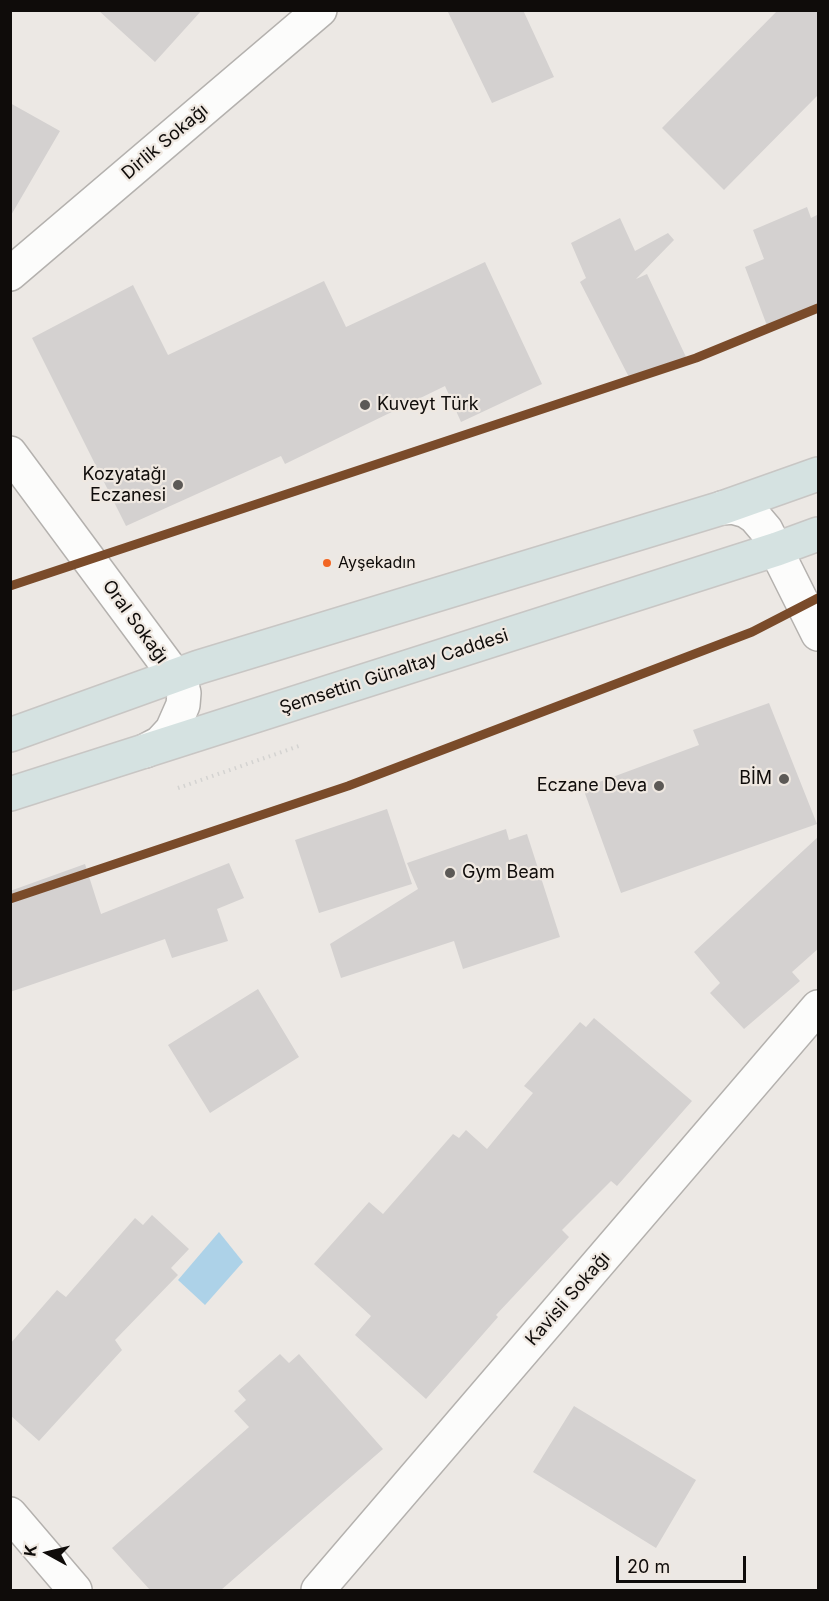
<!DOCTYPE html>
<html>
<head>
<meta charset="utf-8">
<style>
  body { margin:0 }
  #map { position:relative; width:829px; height:1601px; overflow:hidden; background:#ece8e4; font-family:Inter,sans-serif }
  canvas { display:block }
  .frame { position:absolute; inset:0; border:12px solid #0f0c0a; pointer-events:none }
  .north { position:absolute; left:18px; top:1523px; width:60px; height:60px; -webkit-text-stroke:4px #efe8e1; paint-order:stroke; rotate:278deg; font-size:16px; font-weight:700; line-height:24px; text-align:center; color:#0f0c0a }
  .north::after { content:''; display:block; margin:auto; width:21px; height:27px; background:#0f0c0a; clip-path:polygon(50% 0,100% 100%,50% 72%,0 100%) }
  .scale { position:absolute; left:616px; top:1556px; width:130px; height:27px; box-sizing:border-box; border:3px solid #0f0c0a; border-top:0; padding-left:8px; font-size:18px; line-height:21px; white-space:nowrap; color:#0f0c0a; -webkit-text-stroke:4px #efe8e1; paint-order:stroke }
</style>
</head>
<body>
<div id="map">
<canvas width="829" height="1601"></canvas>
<div class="frame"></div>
<div class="north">K</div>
<div class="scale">20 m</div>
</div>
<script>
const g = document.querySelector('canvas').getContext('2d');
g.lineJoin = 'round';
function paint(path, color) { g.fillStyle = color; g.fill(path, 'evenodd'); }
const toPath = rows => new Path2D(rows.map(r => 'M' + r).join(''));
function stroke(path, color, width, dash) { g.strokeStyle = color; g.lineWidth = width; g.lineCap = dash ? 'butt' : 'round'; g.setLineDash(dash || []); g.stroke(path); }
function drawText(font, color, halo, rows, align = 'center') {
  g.font = font + ' Inter,sans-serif'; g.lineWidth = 4.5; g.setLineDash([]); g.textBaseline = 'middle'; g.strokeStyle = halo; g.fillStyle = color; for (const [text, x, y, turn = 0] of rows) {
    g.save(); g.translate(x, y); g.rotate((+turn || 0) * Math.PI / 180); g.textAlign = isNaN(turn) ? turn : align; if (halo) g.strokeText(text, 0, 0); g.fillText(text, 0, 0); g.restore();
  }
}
paint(toPath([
  [219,1232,243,1262,205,1305,178,1280]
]), '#add2e8');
paint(toPath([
  [98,10,202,10,155,62],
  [447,10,523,10,554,77,492,103],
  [778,10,819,10,819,94,724,190,662,128],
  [10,103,60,131,10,217],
  [807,207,811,218,819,214,819,313,769,331,745,267,764,259,753,230],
  [620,218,635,251,668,233,674,240,636,279,647,274,686,357,632,383,580,282,586,278,571,243],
  [485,262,542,384,461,422,445,386,285,464,281,456,126,526,32,338,133,285,168,355,324,281,346,327],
  [769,703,817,824,621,893,583,788,699,745,693,730],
  [387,809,412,884,319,913,295,840],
  [506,829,509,840,527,834,560,937,463,969,454,941,341,978,330,944,418,889,407,863],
  [819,836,819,948,792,972,800,981,744,1029,710,993,720,983,694,952],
  [229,863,244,898,217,909,228,941,172,958,165,939,10,992,10,891,85,864,101,914],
  [258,989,299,1057,210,1113,168,1045],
  [594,1018,692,1101,617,1186,611,1181,562,1230,569,1237,496,1315,498,1317,426,1399,355,1335,371,1316,314,1264,369,1202,383,1214,453,1134,459,1138,466,1130,487,1149,533,1093,524,1086,580,1022,586,1027],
  [152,1215,189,1249,171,1268,178,1275,115,1340,122,1350,39,1441,10,1415,10,1344,57,1290,66,1297,135,1218,143,1225],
  [280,1354,289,1363,299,1354,383,1449,221,1590,150,1590,112,1548,249,1427,234,1411,246,1400,238,1391],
  [574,1406,696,1480,656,1548,533,1472]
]), '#d4d1d0');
const minor = toPath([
  [10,274,320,10],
  [10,453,182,685,184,693,183,705,172,730,160,743,145,751],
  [722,508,732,507,746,511,755,517,766,530,818,634],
  [10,1514,75,1590],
  [318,1590,818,1007]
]);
const major = toPath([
  [10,735,199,667,722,508,818,474],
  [10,794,777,549,818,534]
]);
stroke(minor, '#b4b1ae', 36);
stroke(major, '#c8c6c4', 36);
stroke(toPath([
  [178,788,299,746]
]), '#d4d3d1', 4, [1.5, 4.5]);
stroke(minor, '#fcfcfb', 33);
stroke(major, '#d5e2e1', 33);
stroke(toPath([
  [10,586,696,358,818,308],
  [10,899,348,786,752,632,818,598]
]), '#7a4b2a', 9);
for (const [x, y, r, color] of [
  [365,405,6,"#5c5956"],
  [178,485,6,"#5c5956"],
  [327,563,5,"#f26522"],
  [784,779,6,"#5c5956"],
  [659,786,6,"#5c5956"],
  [450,873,6,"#5c5956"]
]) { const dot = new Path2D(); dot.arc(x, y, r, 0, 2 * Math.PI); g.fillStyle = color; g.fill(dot); stroke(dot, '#efe8e1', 2); }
drawText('16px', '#0f0c0a', '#efe8e1', [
  ["Ayşekadın",338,563]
], 'left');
drawText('18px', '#0f0c0a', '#efe8e1', [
  ["Dirlik Sokağı",165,142,-40],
  ["Oral Sokağı",135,622,54],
  ["Şemsettin Günaltay Caddesi",394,672,-18],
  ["Kavisli Sokağı",568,1299,-49]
]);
drawText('18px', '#0f0c0a', '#efe8e1', [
  ["Kuveyt Türk",377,405,"left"],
  ["Kozyatağı",166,475],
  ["Eczanesi",166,496],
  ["BİM",772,779],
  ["Eczane Deva",647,786],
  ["Gym Beam",462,873,"left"]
], 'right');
</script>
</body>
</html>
